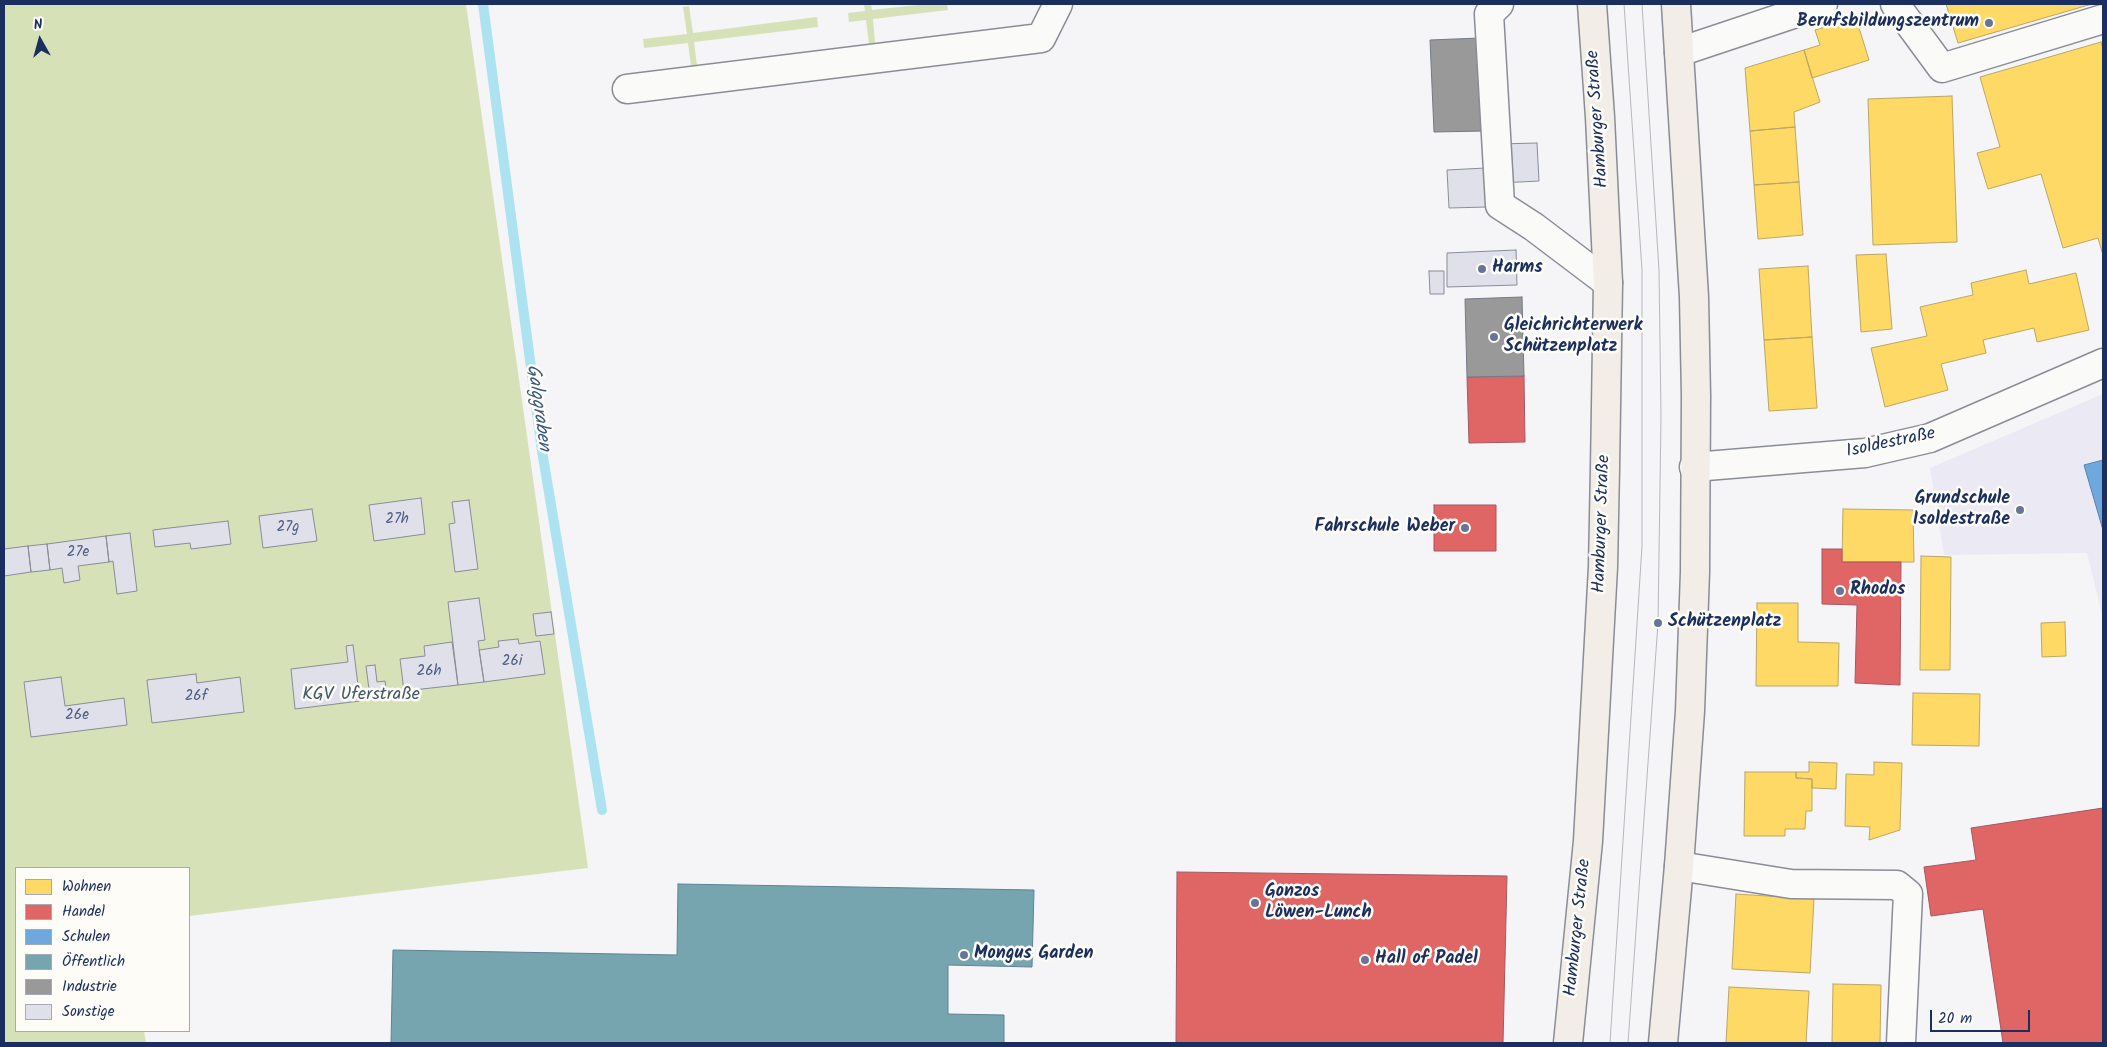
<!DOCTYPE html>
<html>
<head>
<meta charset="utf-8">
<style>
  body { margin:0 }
  #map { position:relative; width:2107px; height:1047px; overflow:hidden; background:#f5f4f6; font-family:Kalam,sans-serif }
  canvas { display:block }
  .frame { position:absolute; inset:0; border:5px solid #1b2f5e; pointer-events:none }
  .legend { position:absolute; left:15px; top:867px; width:175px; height:165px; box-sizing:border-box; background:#fdfcf7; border:1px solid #a3aaba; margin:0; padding:6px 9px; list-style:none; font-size:15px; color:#1b2f5e }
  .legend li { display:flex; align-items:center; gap:10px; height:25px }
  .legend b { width:25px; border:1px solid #a3aaba }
  .north { position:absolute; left:15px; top:15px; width:50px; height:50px; -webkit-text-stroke:4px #fdfcf7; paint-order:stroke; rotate:353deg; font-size:14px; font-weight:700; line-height:20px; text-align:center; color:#1b2f5e }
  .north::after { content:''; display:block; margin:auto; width:18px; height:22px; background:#1b2f5e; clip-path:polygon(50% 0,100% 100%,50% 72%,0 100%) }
  .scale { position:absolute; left:1930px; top:1010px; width:100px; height:22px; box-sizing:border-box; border:2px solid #1b2f5e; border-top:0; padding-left:6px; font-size:15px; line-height:18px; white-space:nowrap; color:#1b2f5e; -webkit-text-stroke:4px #fdfcf7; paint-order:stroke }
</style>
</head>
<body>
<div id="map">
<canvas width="2107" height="1047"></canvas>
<div class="frame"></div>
<ul class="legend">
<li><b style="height:14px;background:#ffd966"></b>Wohnen</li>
<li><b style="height:14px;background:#e06666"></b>Handel</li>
<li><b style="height:14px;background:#6fa8dc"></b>Schulen</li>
<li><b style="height:14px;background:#76a5af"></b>Öffentlich</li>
<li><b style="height:14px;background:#999"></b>Industrie</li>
<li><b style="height:14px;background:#e0e0ea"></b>Sonstige</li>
</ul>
<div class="north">N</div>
<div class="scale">20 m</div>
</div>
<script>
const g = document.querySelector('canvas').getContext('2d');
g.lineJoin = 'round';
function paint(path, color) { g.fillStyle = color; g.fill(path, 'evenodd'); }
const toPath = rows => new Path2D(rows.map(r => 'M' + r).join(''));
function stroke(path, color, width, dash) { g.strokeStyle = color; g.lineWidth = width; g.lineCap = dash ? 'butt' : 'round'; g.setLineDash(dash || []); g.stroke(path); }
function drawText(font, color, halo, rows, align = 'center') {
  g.font = font + ' Kalam,sans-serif'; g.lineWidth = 5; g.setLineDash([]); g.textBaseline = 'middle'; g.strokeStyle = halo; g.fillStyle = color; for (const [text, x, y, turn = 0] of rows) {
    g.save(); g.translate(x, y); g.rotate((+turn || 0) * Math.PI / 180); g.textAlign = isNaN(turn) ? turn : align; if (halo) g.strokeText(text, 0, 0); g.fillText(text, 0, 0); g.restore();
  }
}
paint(toPath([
  [2103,394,2103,618,2087,553,1944,555,1930,468]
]), '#eae9f4');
paint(toPath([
  [4,4,466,4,588,868,189,916,189,868,16,868,16,1031,144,1031,146,1043,4,1043],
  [864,4,871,4,872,10,926,4,947,4,948,10,873,19,875,43,869,44,866,20,849,22,848,13,865,11],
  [689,6,693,33,817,17,818,27,694,42,697,65,691,66,688,43,644,48,643,39,687,34,683,7]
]), '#d7e1b8');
const homes = toPath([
  [1946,4,2092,4,1958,43,1946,4],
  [1856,18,1869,60,1812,78,1804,50,1820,45,1815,30,1856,18],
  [2101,42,2103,49,2103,255,2098,238,2063,248,2041,174,1988,189,1977,153,2000,147,1980,77,2101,42],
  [1804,50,1820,102,1794,112,1795,127,1750,131,1745,68,1804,50],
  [1952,96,1957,242,1873,245,1868,99,1952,96],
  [1795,127,1799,182,1754,185,1750,131,1795,127],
  [1799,182,1803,235,1758,239,1754,185,1799,182],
  [1886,254,1892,329,1861,332,1856,255,1886,254],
  [1808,266,1812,337,1764,340,1759,269,1808,266],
  [2026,270,2029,284,2076,273,2089,330,2037,342,2034,328,1983,340,1986,353,1941,364,1948,390,1885,407,1871,348,1927,336,1920,307,1973,295,1971,283,2026,270],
  [1812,337,1817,408,1769,411,1764,340,1812,337],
  [1843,509,1913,510,1914,562,1842,562,1843,509],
  [1921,556,1951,557,1950,670,1920,670,1921,556],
  [1757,603,1798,603,1798,642,1839,643,1838,686,1756,686,1757,603],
  [2065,622,2066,656,2042,657,2041,623,2065,622],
  [1913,693,1980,694,1979,746,1912,745,1913,693],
  [1809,762,1837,763,1836,789,1812,788,1812,779,1796,778,1796,772,1809,772,1809,762],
  [1874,762,1902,763,1900,830,1869,840,1870,827,1845,826,1846,774,1874,775,1874,762],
  [1745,772,1796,772,1796,778,1812,779,1812,811,1806,811,1805,829,1785,829,1785,836,1744,836,1745,772],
  [1736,894,1814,899,1810,973,1732,969,1736,894],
  [1833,984,1881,985,1880,1043,1832,1043,1833,984],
  [1729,987,1809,991,1806,1043,1726,1043,1729,987]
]);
paint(homes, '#ffd966');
stroke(homes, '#bba664', 1);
const shops = toPath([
  [1524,376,1525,442,1469,443,1467,377,1524,376],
  [1434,505,1496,505,1496,551,1434,551,1434,505],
  [1822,549,1842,549,1842,562,1901,562,1900,685,1855,683,1857,605,1822,604,1822,549],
  [2103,808,2103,1043,2003,1043,1983,909,1931,916,1924,867,1976,860,1971,828,2103,808],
  [1177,872,1507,876,1503,1043,1176,1043,1177,872]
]);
paint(shops, '#e06666');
stroke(shops, '#a55664', 1);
const schools = toPath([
  [2103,460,2103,530,2084,465,2103,460]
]);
paint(schools, '#6fa8dc');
stroke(schools, '#5684b6', 1);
const public = toPath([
  [678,884,1034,890,1032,967,948,965,948,1014,1004,1015,1004,1043,391,1043,393,950,677,955,678,884]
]);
paint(public, '#76a5af');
stroke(public, '#5b8297', 1);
const industry = toPath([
  [1480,38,1484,131,1434,132,1430,40,1480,38],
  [1522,297,1524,376,1467,377,1465,299,1522,297]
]);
paint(industry, '#999');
stroke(industry, '#737987', 1);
stroke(toPath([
  [483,4,542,451,602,810]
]), '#ade3f0', 10);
const building = toPath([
  [1537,143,1539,181,1500,183,1499,144,1537,143],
  [1486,168,1487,207,1449,208,1447,170,1486,168],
  [1516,250,1517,285,1447,287,1447,253,1516,250],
  [1429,271,1444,271,1444,294,1430,294,1429,271],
  [421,498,425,534,374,541,369,505,421,498],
  [469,500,478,569,455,572,449,524,455,523,452,502,469,500],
  [312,509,317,541,263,548,259,516,312,509],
  [228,521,231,544,191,549,190,543,155,547,153,530,228,521],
  [130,533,137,591,117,594,113,561,109,562,106,536,130,533],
  [106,536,109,562,78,566,80,580,64,583,62,568,50,570,47,544,106,536],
  [47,544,50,570,31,572,28,546,47,544],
  [28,546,31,572,4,576,4,549,28,546],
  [479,598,485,640,478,641,484,682,458,685,448,602,479,598],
  [551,612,554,634,536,636,533,614,551,612],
  [518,639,519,644,540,641,545,674,484,682,479,650,499,647,498,641,518,639],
  [452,642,458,685,404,691,400,659,425,656,424,646,452,642],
  [353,645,360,701,295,709,291,669,348,662,346,646,353,645],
  [375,665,377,682,385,681,387,695,370,697,366,666,375,665],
  [196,674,197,683,240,677,244,712,152,723,147,680,196,674],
  [61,677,65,706,124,698,127,725,31,737,24,682,61,677]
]);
paint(building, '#e0e0ea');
stroke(building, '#898d96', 1);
const minor = toPath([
  [1499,4,1489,14,1500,205,1534,227,1608,283],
  [1895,4,1942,68,2103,19],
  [1679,52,1823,4],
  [627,89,1041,38,1058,4],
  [1694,467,1865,453,1930,438,2103,363],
  [1679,866,1791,884,1897,885,1908,894,1901,1043]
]);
const major = toPath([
  [1568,1043,1588,841,1603,567,1605,468,1608,283,1600,117,1592,4],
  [1663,1043,1679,866,1690,711,1695,572,1696,396,1694,297,1676,4]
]);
stroke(minor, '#898d96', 31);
stroke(major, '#898d96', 31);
stroke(minor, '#fafaf9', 28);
stroke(major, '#f2ede7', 28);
stroke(toPath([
  [1610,1043,1642,546,1642,270,1624,4],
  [1628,1043,1658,623,1661,416,1659,270,1642,4]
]), '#b5b8bd', 1);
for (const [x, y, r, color] of [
  [1989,23,5,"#677493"],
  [1482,269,5,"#677493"],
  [1494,337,5,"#677493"],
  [2020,510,5,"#677493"],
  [1465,528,5,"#677493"],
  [1840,591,5,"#677493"],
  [1658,623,5,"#677493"],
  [1255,903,5,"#677493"],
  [964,955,5,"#677493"],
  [1365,960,5,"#677493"]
]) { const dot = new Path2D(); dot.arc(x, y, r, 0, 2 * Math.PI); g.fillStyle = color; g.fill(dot); stroke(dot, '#fdfcf7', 2); }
drawText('15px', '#4e5d82', null, [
  ["27h",397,520],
  ["27g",288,528],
  ["27e",78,553],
  ["26i",512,662],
  ["26h",429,672],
  ["26f",196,697],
  ["26e",77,716]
]);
drawText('bold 18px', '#1b2f5e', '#fdfcf7', [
  ["Berufsbildungszentrum",1979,23,"right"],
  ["Harms",1492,269],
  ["Gleichrichterwerk",1504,327],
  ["Schützenplatz",1504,348],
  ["Grundschule",2010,500,"right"],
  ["Isoldestraße",2010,521,"right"],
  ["Fahrschule Weber",1455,528,"right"],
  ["Rhodos",1850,591],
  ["Schützenplatz",1668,623],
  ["Gonzos",1265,893],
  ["Löwen-Lunch",1265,914],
  ["Mongus Garden",974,955],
  ["Hall of Padel",1375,960]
], 'left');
drawText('18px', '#1b2f5e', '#fdfcf7', [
  ["Hamburger Straße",1599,119,-94],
  ["Isoldestraße",1891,444,-12],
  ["Hamburger Straße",1603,524,-88],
  ["Hamburger Straße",1579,928,-84]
]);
drawText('18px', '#445868', '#fdfcf7', [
  ["KGV Uferstraße",361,696]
]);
drawText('italic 19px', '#385a82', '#fdfcf7', [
  ["Galggraben",537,408,82]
]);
</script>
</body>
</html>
